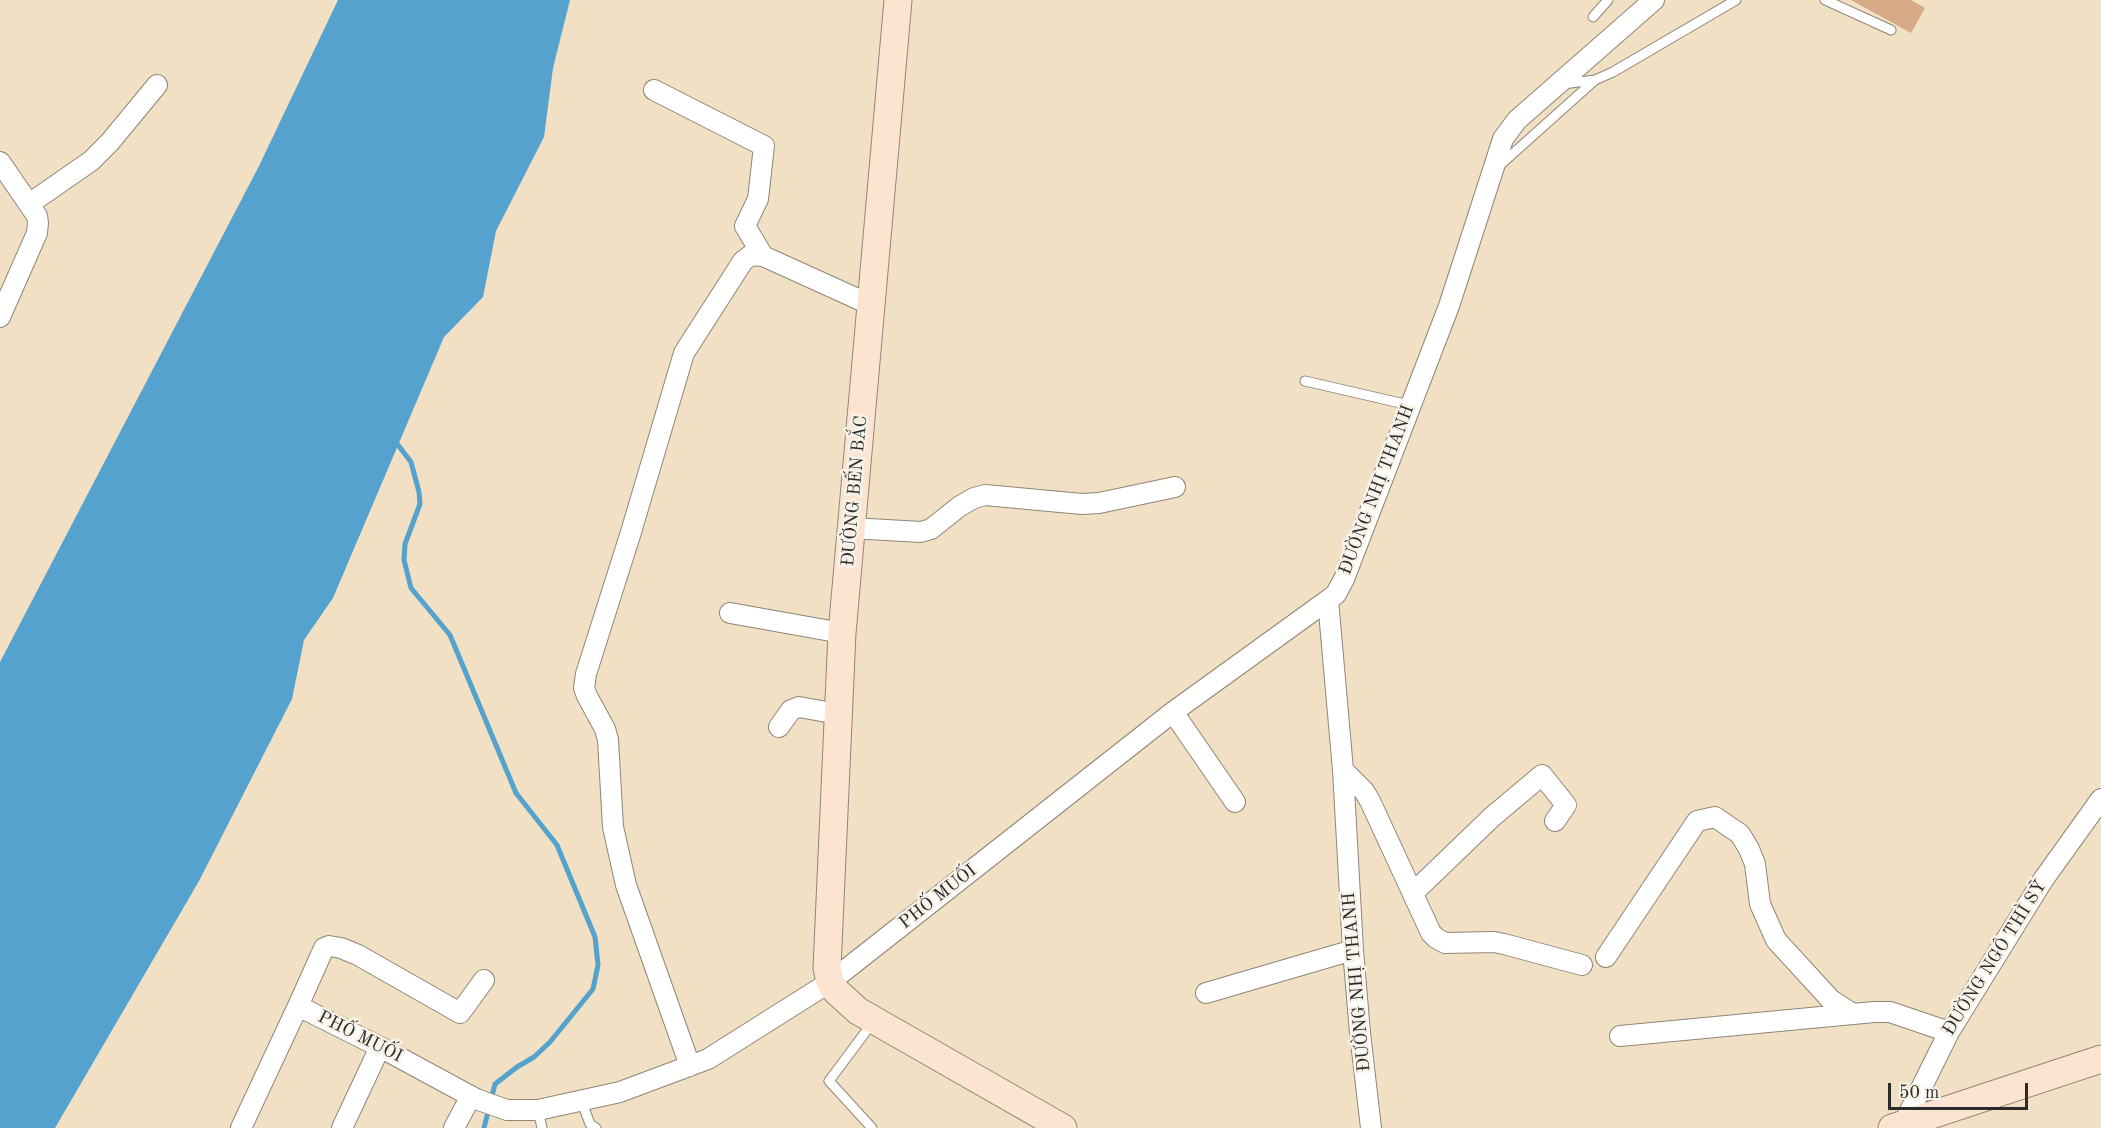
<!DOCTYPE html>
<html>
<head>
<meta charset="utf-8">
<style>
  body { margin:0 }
  #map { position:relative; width:2101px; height:1128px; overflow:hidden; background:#f2e0c4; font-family:"Old Standard TT",serif }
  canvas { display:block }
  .scale { position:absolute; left:1888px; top:1083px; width:140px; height:27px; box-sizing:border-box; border:3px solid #2b2b2b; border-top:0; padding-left:8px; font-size:18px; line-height:21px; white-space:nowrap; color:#2b2b2b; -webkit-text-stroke:4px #f7f3e8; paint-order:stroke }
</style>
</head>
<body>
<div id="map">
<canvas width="2101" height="1128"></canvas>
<div class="scale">50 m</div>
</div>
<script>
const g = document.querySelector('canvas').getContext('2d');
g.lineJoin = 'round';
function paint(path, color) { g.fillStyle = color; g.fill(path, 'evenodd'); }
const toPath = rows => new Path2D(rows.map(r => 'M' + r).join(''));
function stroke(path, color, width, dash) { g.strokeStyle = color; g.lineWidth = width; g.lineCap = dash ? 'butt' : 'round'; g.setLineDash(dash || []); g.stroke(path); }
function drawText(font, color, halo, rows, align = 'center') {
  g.font = font + ' "Old Standard TT",serif'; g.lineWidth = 5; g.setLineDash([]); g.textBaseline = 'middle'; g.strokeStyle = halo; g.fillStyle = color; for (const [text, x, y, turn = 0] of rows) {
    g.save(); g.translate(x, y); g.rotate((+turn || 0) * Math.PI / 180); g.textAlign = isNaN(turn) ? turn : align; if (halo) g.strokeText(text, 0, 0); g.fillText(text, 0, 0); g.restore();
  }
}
paint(toPath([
  [338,0,570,0,553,68,544,137,496,231,483,297,444,337,333,598,304,640,292,699,199,881,55,1128,0,1128,0,662,259,166]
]), '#54a2cd');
stroke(toPath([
  [395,441,411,462,419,492,420,504,405,544,404,560,411,588,450,635,516,793,557,845,595,937,598,965,593,989,550,1042,534,1057,517,1067,495,1084,484,1128]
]), '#54a2cd', 5);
paint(toPath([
  [1851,0,1911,0,1925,8,1911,33]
]), '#d7aa86');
const lane = toPath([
  [1825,0,1891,30],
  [1593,17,1608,0],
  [1562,84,1595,80,1613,72,1736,0],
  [1499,166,1595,80],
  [1305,381,1409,405],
  [581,1100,590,1124,596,1128],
  [538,1110,542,1128],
  [872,1128,829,1081,873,1022]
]);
const street = toPath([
  [654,90,764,146,758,199,745,226,763,256],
  [0,162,37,216,38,223,37,233,0,317],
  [29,204,91,161,110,142,157,85],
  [851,528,921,532,931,529,960,506,974,498,985,495,1082,504,1099,503,1175,487],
  [730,613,842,633],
  [1173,712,1235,802],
  [779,727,791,710,799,707,838,714],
  [1343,770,1364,791,1370,801,1431,933,1436,938,1445,943,1494,942,1504,944,1582,965],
  [1413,893,1492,817,1542,775,1566,805,1555,821],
  [1606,957,1697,821,1715,817,1740,834,1749,849,1755,864,1760,904,1776,940,1831,1000,1853,1014],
  [1206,993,1353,950],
  [298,1006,324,948,329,946,341,948,358,955,460,1013,484,980],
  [1620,1036,1874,1012,1890,1012,1949,1032],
  [690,1066,626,885,613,827,608,740,605,729,587,696,584,688,586,674,631,532,684,353,743,261,751,255,763,256,871,305],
  [1903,1125,1949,1032,2043,880,2101,799],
  [241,1128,298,1006,380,1047,476,1099,507,1110,538,1110,620,1092,708,1059,830,982,1173,712,1328,600],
  [342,1128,380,1047],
  [454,1128,471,1096],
  [1371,1128,1360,1033,1353,950,1343,770,1328,600,1336,594,1344,579,1449,306,1503,139,1517,120,1654,0]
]);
const secondary = toPath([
  [898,0,842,633,827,968,830,982,836,991,858,1011,1063,1128],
  [1892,1128,2101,1059]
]);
stroke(lane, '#8e8678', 11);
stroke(street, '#8e8678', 22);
stroke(secondary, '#8e8678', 29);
stroke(lane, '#fff', 9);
stroke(street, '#fff', 20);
stroke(secondary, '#fde4d1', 27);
drawText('18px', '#2b2b2b', '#f7f3e8', [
  ["ĐƯỜNG NHỊ THANH",1377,490,-69],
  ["ĐƯỜNG BẾN BẮC",855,491,-85],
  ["PHỐ MUỐI",938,897,-38],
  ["ĐƯỜNG NGÔ THÌ SỸ",1995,958,-58],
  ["ĐƯỜNG NHỊ THANH",1357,982,-95],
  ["PHỐ MUỐI",360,1037,27]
]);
</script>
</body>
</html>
